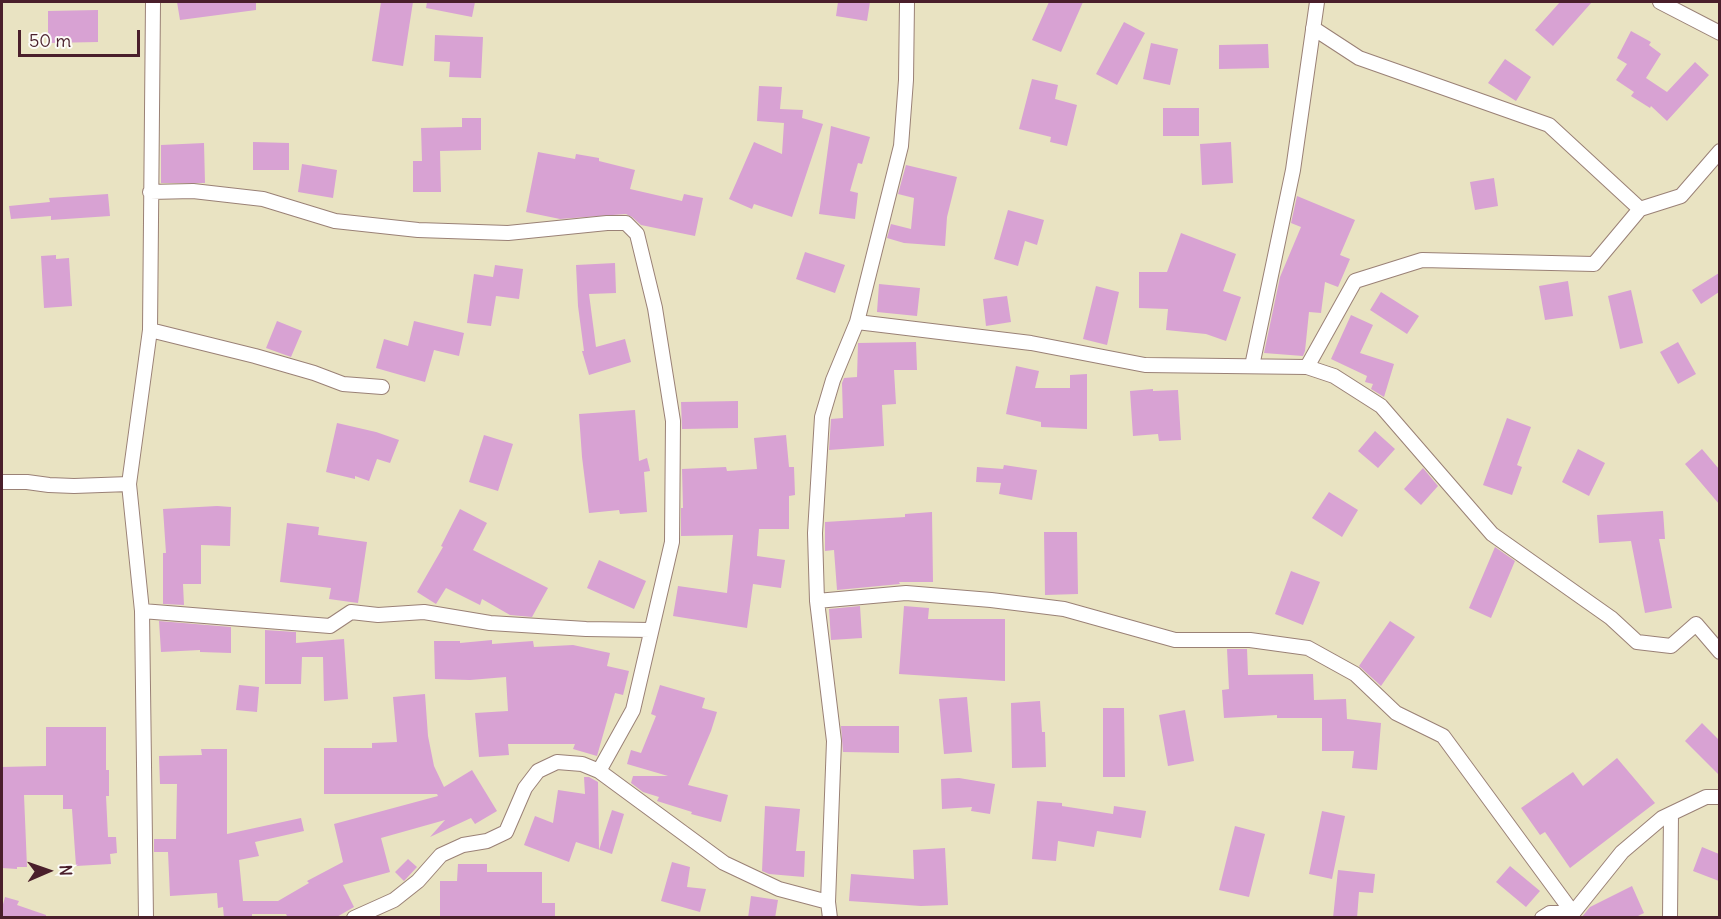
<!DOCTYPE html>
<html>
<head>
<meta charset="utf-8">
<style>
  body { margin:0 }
  #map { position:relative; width:1721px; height:919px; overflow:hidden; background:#e9e3c2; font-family:Delius,sans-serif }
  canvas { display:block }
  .frame { position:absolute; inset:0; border:3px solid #4a1f2b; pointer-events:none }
  .north { position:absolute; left:18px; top:841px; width:60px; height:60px; -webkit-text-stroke:4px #fdfcf7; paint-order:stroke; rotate:88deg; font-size:16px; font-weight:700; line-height:24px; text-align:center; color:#4a1f2b }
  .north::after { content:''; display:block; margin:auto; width:21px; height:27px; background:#4a1f2b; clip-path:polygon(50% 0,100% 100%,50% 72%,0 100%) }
  .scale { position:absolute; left:18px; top:30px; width:122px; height:27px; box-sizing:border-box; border:3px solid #4a1f2b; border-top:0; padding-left:8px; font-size:18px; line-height:21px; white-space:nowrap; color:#4a1f2b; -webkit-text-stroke:4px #fdfcf7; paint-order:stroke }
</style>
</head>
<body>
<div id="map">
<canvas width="1721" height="919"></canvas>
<div class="frame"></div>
<div class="north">N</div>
<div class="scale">50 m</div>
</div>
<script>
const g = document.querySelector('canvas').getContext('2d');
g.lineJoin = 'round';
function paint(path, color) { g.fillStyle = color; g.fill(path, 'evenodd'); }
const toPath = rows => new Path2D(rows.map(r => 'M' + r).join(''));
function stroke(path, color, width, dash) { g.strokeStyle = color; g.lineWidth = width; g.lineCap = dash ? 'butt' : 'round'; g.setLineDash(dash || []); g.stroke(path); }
paint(toPath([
  [177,2,256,2,256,10,180,20],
  [381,2,413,2,403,66,372,61],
  [427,2,475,2,472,17,426,8],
  [838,2,870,2,867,21,836,16],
  [1049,2,1083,2,1061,52,1032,40],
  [1560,2,1592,2,1553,46,1535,30],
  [98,10,98,42,48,43,48,11],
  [1124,22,1145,33,1117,85,1096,74],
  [1631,31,1651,42,1649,45,1661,54,1646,78,1667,92,1695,62,1709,75,1667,121,1651,106,1650,108,1631,96,1634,92,1616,80,1627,64,1617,58],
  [435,35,483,37,481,78,449,77,450,62,434,61],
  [1151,43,1178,49,1170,85,1143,79],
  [1268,44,1269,68,1219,69,1219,45],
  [1505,59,1531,77,1516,101,1488,83],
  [1032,79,1058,85,1055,99,1077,105,1067,146,1050,142,1051,137,1019,129],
  [759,86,782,87,780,109,803,110,802,118,823,124,792,217,754,204,752,209,729,199,754,142,782,154,784,123,757,121],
  [1163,108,1199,108,1199,136,1163,136],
  [462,118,481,118,481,150,440,151,441,192,413,192,413,161,422,161,421,128,462,127],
  [831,126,870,137,862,164,858,163,850,191,858,193,855,219,819,214],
  [253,142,289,143,289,170,253,170],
  [1231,142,1233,183,1202,185,1200,144],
  [204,143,205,183,161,183,161,145],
  [538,152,575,159,576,154,599,158,599,161,635,170,630,189,682,201,684,194,703,198,695,236,641,225,632,217,626,214,560,219,526,212],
  [302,164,337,170,333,198,298,192],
  [906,165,957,177,947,217,945,246,904,243,887,238,891,224,911,229,914,198,898,194],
  [1494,178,1498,206,1475,210,1470,182],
  [108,194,110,216,51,220,51,216,11,219,9,206,50,202,49,198],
  [1297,196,1355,220,1340,255,1350,259,1338,287,1325,282,1321,313,1309,312,1305,351,1303,356,1264,353,1280,277,1301,227,1291,223],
  [1008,210,1044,220,1037,245,1025,241,1018,266,994,259],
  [1181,233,1236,254,1223,291,1241,297,1226,341,1206,334,1166,330,1168,309,1139,308,1139,272,1167,272],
  [805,252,845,265,835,293,796,279],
  [56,255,56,259,69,258,72,306,44,308,41,256],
  [615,263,616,293,589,294,596,347,625,339,631,362,589,375,582,351,584,351,578,306,576,265],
  [495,265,523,269,519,299,496,296,491,326,467,323,474,274,493,277],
  [1719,273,1719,292,1701,304,1692,290],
  [1568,281,1573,316,1545,320,1539,286],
  [879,284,920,288,917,316,877,312],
  [1096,286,1119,292,1107,345,1083,339],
  [1631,290,1643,343,1620,349,1608,296],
  [1381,292,1419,316,1407,334,1370,310],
  [1007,296,1011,322,986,326,983,299],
  [1351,315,1373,325,1360,353,1394,364,1384,397,1371,389,1373,384,1365,382,1367,376,1331,359],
  [277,321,302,331,291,357,266,348],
  [414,321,464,333,459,356,434,350,425,382,376,368,384,339,408,346],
  [916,342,917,370,894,370,896,404,882,405,884,446,829,450,831,419,843,418,842,383,844,378,857,377,858,343],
  [1678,342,1696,374,1678,384,1660,352],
  [1016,366,1039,371,1035,388,1070,388,1070,375,1087,374,1087,429,1041,427,1041,422,1006,414],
  [1153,389,1153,391,1178,390,1181,440,1159,441,1158,434,1133,436,1130,391],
  [738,401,738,428,682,429,681,402],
  [635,410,639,461,647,458,650,471,644,472,647,512,620,514,619,510,589,513,582,457,579,414],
  [1507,418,1531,427,1517,465,1522,467,1512,495,1483,485],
  [337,423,376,432,399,440,390,463,377,459,369,481,355,476,355,479,326,472],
  [1375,431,1395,449,1378,468,1358,451],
  [484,435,513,444,498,491,469,482],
  [786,435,789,467,794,467,795,495,789,496,789,529,759,529,757,556,785,560,781,588,753,584,747,628,673,616,678,586,727,593,733,535,681,536,681,508,683,508,682,469,726,467,727,471,757,469,754,438],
  [1578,449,1605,463,1589,496,1562,482],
  [1702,449,1719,469,1719,504,1685,464],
  [1004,465,1037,470,1032,500,999,494,1001,483,976,482,977,467,1003,469],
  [1423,468,1438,486,1421,505,1404,489],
  [1329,492,1358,510,1342,537,1312,518],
  [217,506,231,507,230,546,201,545,201,584,183,584,184,605,163,604,163,553,166,553,163,509],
  [460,509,487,523,473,550,548,588,532,617,510,615,482,599,480,605,446,588,436,604,417,592,443,547,441,546],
  [1663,511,1665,539,1659,539,1672,608,1645,613,1631,541,1599,543,1597,515],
  [932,512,933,582,899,582,900,584,837,590,834,550,825,551,825,522,905,517,905,514],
  [287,523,319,527,318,535,367,542,358,603,329,599,331,588,280,582],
  [1044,532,1077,532,1078,594,1045,595],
  [1495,547,1515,561,1491,618,1469,608],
  [599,560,646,581,634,609,587,588],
  [1291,571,1320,582,1303,625,1275,614],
  [860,606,862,638,831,640,829,609],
  [904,606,929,608,928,619,1005,619,1005,681,899,674],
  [159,621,231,627,231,653,200,652,200,650,161,652],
  [1390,621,1415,637,1381,686,1359,666],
  [265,630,296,632,296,643,344,639,348,699,324,701,323,657,302,657,301,684,265,684],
  [492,640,492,644,533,641,534,647,573,645,610,653,607,666,629,671,623,695,615,693,597,756,573,749,575,744,508,744,509,755,479,757,475,713,508,711,506,677,470,680,435,679,434,641,460,641,460,643],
  [1227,649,1247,649,1248,675,1313,674,1314,700,1346,699,1347,719,1381,723,1377,770,1352,768,1354,751,1322,751,1322,718,1277,718,1277,715,1224,718,1222,690,1229,689],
  [239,685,259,687,257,712,236,710],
  [660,685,705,698,702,708,717,712,711,731,688,785,728,795,721,822,691,814,692,812,657,801,659,797,643,792,631,783,633,776,668,776,627,764,631,750,641,753,656,716,651,714],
  [425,694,428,736,434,766,444,787,472,770,497,811,475,824,471,818,430,837,445,820,381,838,390,872,343,885,354,907,335,918,288,918,286,914,252,914,252,918,224,918,223,907,218,908,217,893,170,896,168,852,154,852,154,839,176,839,177,784,160,784,159,756,202,755,201,749,227,749,227,834,301,818,304,831,255,842,259,856,239,860,243,901,278,901,309,883,307,881,343,862,334,824,438,796,437,794,324,794,324,748,372,748,372,743,397,742,393,697],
  [967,697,972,752,944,754,939,699],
  [1040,701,1042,732,1045,732,1046,767,1012,768,1011,703],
  [1103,708,1124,708,1125,777,1103,777],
  [1185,710,1194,761,1168,766,1159,715],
  [1702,723,1719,740,1719,775,1685,741],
  [841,726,899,726,899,753,843,752],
  [46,727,106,727,106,770,109,770,109,796,106,796,108,837,116,837,117,853,110,854,111,864,76,866,72,809,63,809,63,795,24,795,27,867,17,867,17,869,2,868,2,767,46,766],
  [1617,758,1655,803,1570,868,1545,832,1540,835,1521,808,1573,772,1583,786],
  [584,777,589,777,598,782,599,850,612,810,624,814,612,854,576,842,569,862,524,845,535,816,553,823,558,790,585,794],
  [959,778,995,784,990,814,971,811,972,807,942,809,941,779],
  [1037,801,1062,803,1062,806,1113,814,1114,806,1146,811,1141,838,1097,831,1094,847,1058,841,1056,861,1032,859],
  [765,806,800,809,796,851,805,851,804,877,769,874,762,871],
  [1322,811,1345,816,1332,879,1309,874],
  [1235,826,1265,834,1249,897,1219,890],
  [1702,847,1719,854,1719,881,1693,871],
  [945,848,948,905,921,906,849,901,851,874,914,879,913,850],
  [408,859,417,867,404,881,395,872],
  [672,862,690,867,687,887,706,889,700,912,661,901],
  [458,864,487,864,487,872,542,872,542,903,555,903,555,918,440,918,440,881,457,881],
  [1510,866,1540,891,1526,907,1496,882],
  [1338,870,1375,874,1373,893,1359,892,1357,918,1333,918],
  [1632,886,1644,913,1634,918,1581,918,1590,907],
  [751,896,778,900,775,918,748,918],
  [5,897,19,901,17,905,46,915,46,918,2,918,2,908]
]), '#d8a2d3');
const minor = toPath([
  [1660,2,1720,33],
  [1313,28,1359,58,1549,125,1640,209,1681,196,1720,151],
  [150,192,193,191,263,199,335,221,418,230,508,233,607,223,626,223,637,234,655,308,673,421,672,542,633,710,599,771],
  [857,322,1031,343,1145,365,1307,367,1334,376,1381,406,1492,534,1611,618,1637,642,1671,646,1696,624,1720,652],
  [150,330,255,356,314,373,343,384,382,387],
  [1252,366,1293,170,1317,2],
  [1307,367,1355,281,1422,260,1594,264,1640,209],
  [2,482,27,482,49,485,74,486,129,484],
  [817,601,906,593,991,600,1064,609,1175,640,1250,640,1308,648,1355,674,1396,713,1443,736,1573,913],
  [142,611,330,626,351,612,378,615,424,612,490,623,586,629,650,630],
  [146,918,142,611,129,484,150,330,153,2],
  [354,918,394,900,418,881,441,855,463,845,487,841,506,832,525,788,538,771,557,762,582,764,599,771,724,863,779,889,828,902],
  [830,918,828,902,834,741,817,601,815,533,822,417,833,380,857,322,901,146,906,80,907,2],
  [1542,918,1550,913,1573,913,1622,852,1662,818,1706,797,1720,797],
  [1670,918,1671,814]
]);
stroke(minor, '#9a8176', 16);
stroke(minor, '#fff', 14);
</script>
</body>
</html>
